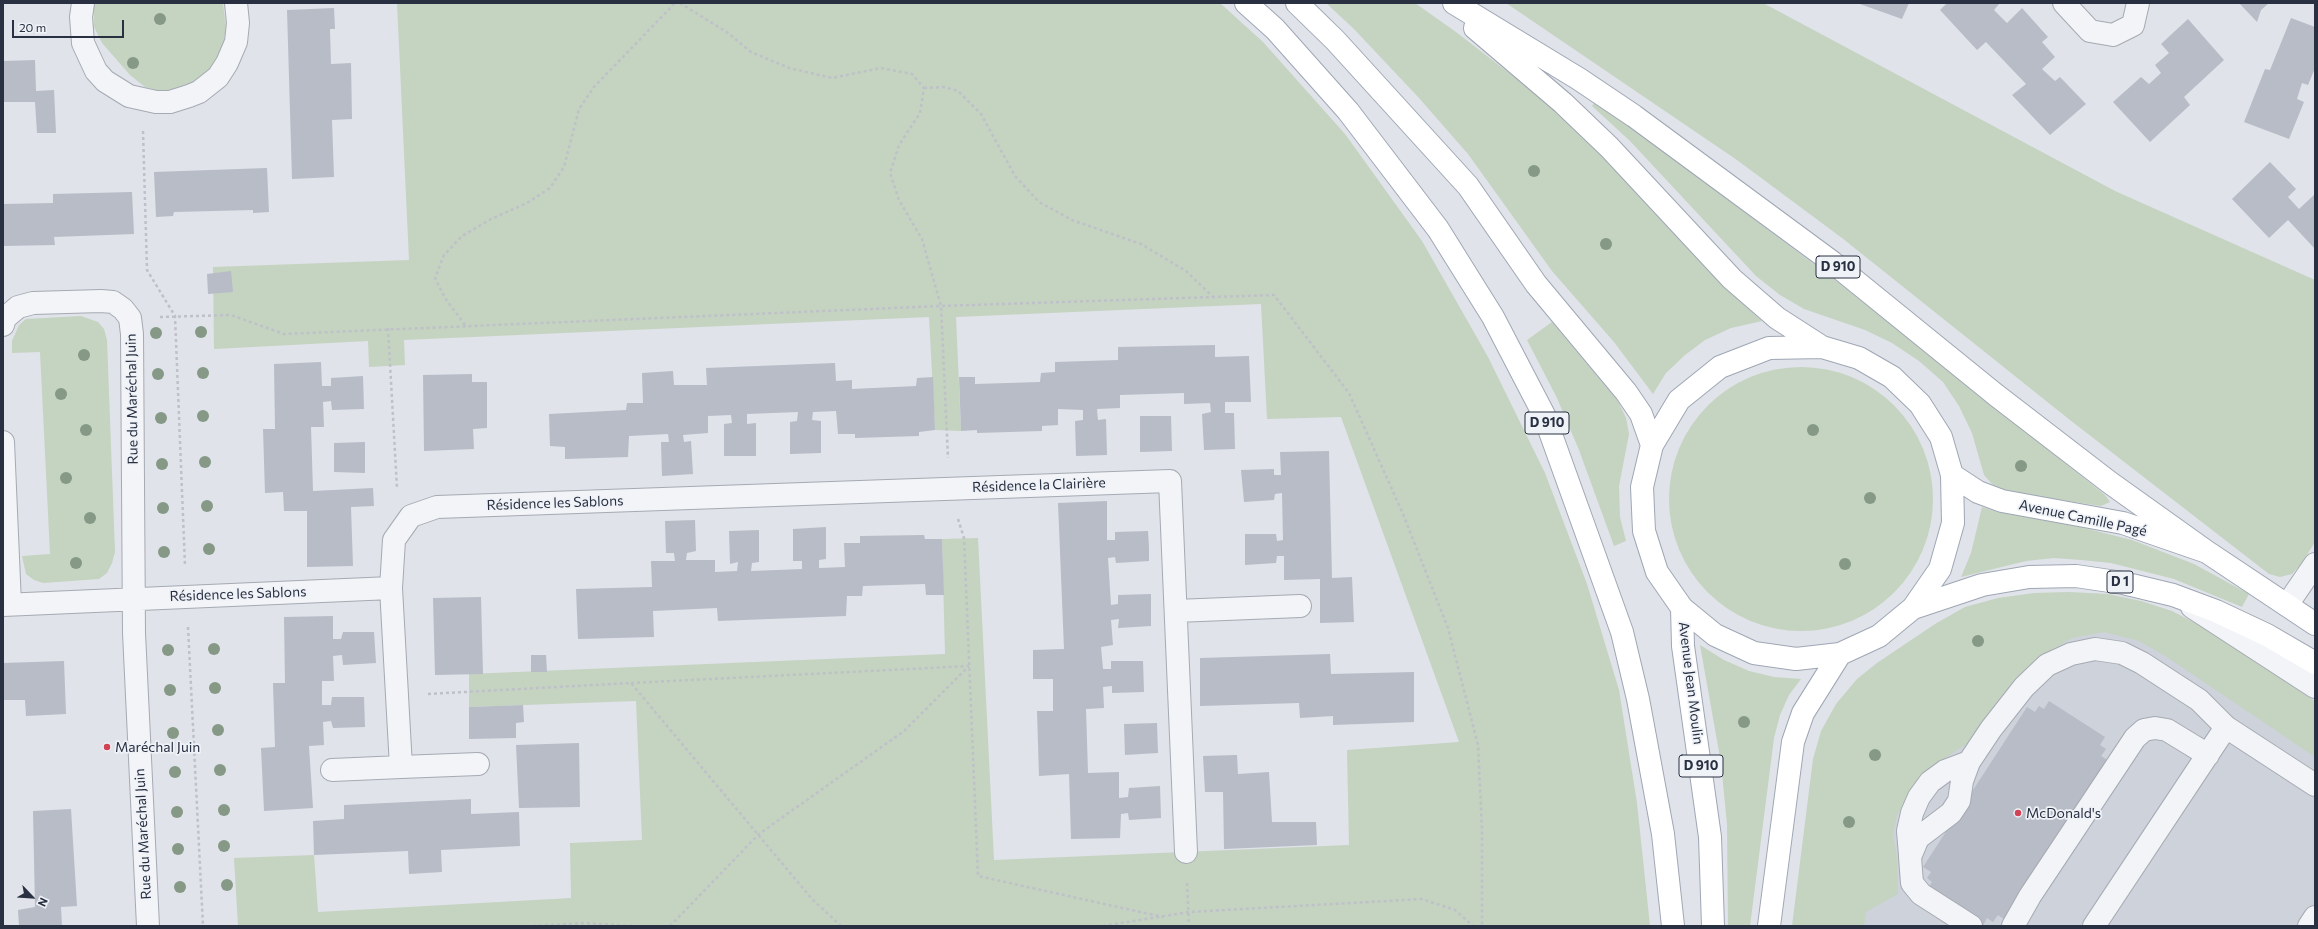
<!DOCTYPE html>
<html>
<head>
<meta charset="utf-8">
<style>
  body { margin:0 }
  #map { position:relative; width:2318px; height:929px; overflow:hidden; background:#e0e3e9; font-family:Commissioner,sans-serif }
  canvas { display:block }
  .frame { position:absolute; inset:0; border:4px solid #283041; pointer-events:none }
  .north { position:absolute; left:12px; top:877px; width:40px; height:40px; -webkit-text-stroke:3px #eff2f7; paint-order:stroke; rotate:115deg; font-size:11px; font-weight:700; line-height:16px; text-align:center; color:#283041 }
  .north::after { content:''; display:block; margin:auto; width:14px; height:18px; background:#283041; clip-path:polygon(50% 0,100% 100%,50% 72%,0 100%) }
  .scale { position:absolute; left:12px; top:20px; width:112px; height:18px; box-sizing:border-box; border:2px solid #283041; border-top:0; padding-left:5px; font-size:12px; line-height:14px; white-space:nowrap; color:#283041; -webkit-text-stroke:3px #eff2f7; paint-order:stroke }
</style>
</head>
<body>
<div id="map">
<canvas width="2318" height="929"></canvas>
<div class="frame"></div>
<div class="north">N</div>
<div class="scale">20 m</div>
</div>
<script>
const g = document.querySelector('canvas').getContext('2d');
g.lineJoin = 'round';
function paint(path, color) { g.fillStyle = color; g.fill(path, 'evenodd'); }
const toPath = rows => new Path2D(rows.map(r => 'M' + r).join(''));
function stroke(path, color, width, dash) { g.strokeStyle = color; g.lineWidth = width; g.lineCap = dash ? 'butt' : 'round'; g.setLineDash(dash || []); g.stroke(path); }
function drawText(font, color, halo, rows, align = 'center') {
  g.font = font + ' Commissioner,sans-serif'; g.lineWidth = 3.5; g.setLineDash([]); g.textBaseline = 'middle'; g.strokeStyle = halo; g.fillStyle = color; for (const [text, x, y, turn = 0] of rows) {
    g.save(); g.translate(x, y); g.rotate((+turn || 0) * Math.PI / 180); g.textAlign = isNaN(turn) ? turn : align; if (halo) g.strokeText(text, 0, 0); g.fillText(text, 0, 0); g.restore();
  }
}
paint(toPath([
  [2048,594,2315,721,2315,926,1808,926]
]), '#ced2db');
paint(toPath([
  [94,3,223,3,226,28,222,51,205,77,177,91,160,91,145,87,130,75,102,43,94,27],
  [397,3,1220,3,1263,42,1345,134,1422,241,1488,357,1545,473,1587,584,1619,690,1637,803,1650,926,238,926,234,858,314,855,318,912,571,898,570,843,642,840,636,701,469,707,469,674,945,654,942,539,978,538,994,860,1349,845,1347,750,1459,742,1341,417,1267,419,1261,304,956,317,961,431,935,430,929,317,404,340,405,365,369,367,368,341,214,349,213,267,409,260],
  [1326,3,1415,3,1456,32,1522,83,1573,126,1622,175,1721,283,1762,321,1731,328,1705,340,1685,355,1666,373,1653,394,1614,342,1552,271,1468,154,1419,98,1354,29],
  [1506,3,1763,3,2115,191,2315,280,2315,542,2301,564,2292,574,2280,577,2269,574,2070,420,1842,238,1737,160],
  [1596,101,1839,283,2105,495,2110,502,2101,506,2006,492,1992,484,1984,475,1972,433,1959,406,1943,382,1919,361,1892,343,1865,330,1804,309,1780,295,1756,276,1630,141,1592,106],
  [81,316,98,322,104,329,107,340,115,552,112,563,107,573,99,579,43,583,34,580,26,574,22,556,50,554,40,352,12,353,12,341,19,325,26,319],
  [1552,322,1618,401,1626,418,1629,434,1619,486,1620,517,1626,541,1614,546,1579,450,1557,398,1527,340],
  '1669 499a132 132 0 1 1 264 0a132 132 0 1 1-264 0Z',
  [1982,507,1997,512,2056,521,2132,540,2194,564,2249,594,2242,607,2174,579,2111,563,2081,560,2054,558,2026,561,1961,577,1971,553],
  [2069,592,2108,594,2141,601,2172,611,2203,627,2315,701,2315,757,2167,657,2139,641,2104,632,2072,638,2043,655,1974,739,1939,762,1913,787,1897,815,1893,835,1897,857,1898,894,1866,912,1864,926,1792,926,1813,759,1821,731,1836,704,1857,679,1877,663,1935,624,1965,607,1998,598,2034,593],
  [1700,645,1724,660,1749,671,1774,677,1801,679,1789,695,1780,715,1774,738,1750,926,1728,926,1727,824,1721,763]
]), '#c5d3c1');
paint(toPath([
  [1857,3,1909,3,1902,19],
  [1947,3,1998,3,1999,4,1994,10,2007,23,2022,8,2048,37,2042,42,2055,57,2042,69,2055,81,2060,77,2086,104,2050,135,2012,95,2026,84,1986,42,1977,50,1940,10],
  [2239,3,2269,3,2261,10,2257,22],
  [334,8,335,29,330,29,331,64,351,63,352,119,332,120,334,177,292,179,287,10],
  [2291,18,2315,27,2315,68,2308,85,2302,83,2297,99,2304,102,2289,139,2244,122,2265,69,2270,70],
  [2188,19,2224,60,2184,97,2190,105,2150,142,2113,102,2141,77,2149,84,2161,73,2155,65,2169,53,2161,44],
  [35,60,36,91,54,90,56,133,37,133,35,102,3,102,3,61],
  [2270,162,2296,189,2288,197,2299,209,2315,194,2315,249,2288,220,2269,238,2232,199],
  [267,168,269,212,253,213,253,210,174,212,173,216,156,217,154,172],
  [132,192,134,234,54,237,55,245,3,246,3,204,53,203,53,194],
  [231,271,233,292,208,294,207,274],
  [1215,345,1215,357,1249,356,1251,402,1225,402,1225,413,1234,413,1235,449,1204,450,1202,414,1211,412,1210,403,1184,404,1184,393,1120,395,1120,408,1097,409,1098,420,1106,419,1107,455,1076,456,1075,421,1083,420,1083,410,1058,409,1058,425,1042,426,1042,431,977,433,977,430,961,431,959,377,975,377,975,384,1040,382,1041,373,1055,372,1055,362,1118,360,1118,347],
  [321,362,322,386,331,386,331,378,363,376,364,409,332,410,331,401,323,402,324,427,311,427,313,491,373,488,374,506,351,507,353,566,307,567,307,511,284,511,283,492,265,493,263,429,275,429,274,364],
  [835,363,836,381,852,380,852,389,916,386,917,378,933,377,935,430,919,432,919,436,855,438,855,434,838,434,836,411,813,412,812,420,821,421,821,453,790,454,790,422,797,421,798,412,747,414,747,424,756,423,756,456,724,456,724,424,732,423,731,415,708,416,708,433,683,435,684,442,691,441,693,474,662,476,661,442,669,442,668,434,629,436,628,457,565,459,565,447,550,446,549,414,626,410,627,403,643,403,642,373,673,371,674,385,707,385,706,368],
  [472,374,472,382,487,382,487,428,473,429,474,449,424,451,423,375],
  [1140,416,1171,416,1172,451,1140,452],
  [365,442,365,473,334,472,334,443],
  [1329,451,1332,578,1352,577,1354,622,1320,623,1320,579,1284,580,1284,556,1277,556,1276,563,1245,565,1245,534,1276,534,1277,541,1283,540,1282,493,1275,494,1274,500,1244,502,1241,470,1274,469,1274,475,1281,475,1280,452],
  [1107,501,1107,540,1115,540,1115,532,1148,531,1149,547,1149,561,1116,563,1115,557,1108,558,1111,605,1118,604,1118,595,1151,594,1151,626,1118,628,1119,619,1111,620,1113,645,1101,647,1103,669,1111,669,1111,661,1143,661,1144,692,1112,693,1112,686,1103,687,1104,708,1086,709,1088,773,1119,772,1119,798,1128,797,1129,788,1160,786,1161,818,1129,820,1128,813,1121,814,1120,838,1071,839,1069,774,1039,776,1037,711,1053,711,1053,679,1033,679,1033,650,1064,649,1058,503],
  [695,520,696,551,687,553,686,560,715,560,715,572,737,571,738,562,730,564,729,531,759,530,759,562,752,563,751,571,802,569,802,561,793,561,793,529,826,527,826,559,819,560,819,568,845,567,844,543,860,543,860,536,924,535,925,539,942,539,944,595,926,595,925,584,863,586,862,596,847,596,846,616,718,621,717,608,653,611,654,637,578,639,576,589,652,587,651,561,675,561,674,553,666,553,665,521],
  [481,597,483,674,435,675,433,598],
  [333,616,333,639,341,639,343,632,374,632,376,663,343,665,342,655,333,656,334,681,322,681,322,705,331,705,332,697,364,697,365,727,333,728,331,721,323,722,324,745,309,746,313,808,264,811,261,748,275,747,273,683,285,683,284,617],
  [1330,654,1331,674,1414,672,1414,722,1333,725,1333,716,1300,718,1299,703,1200,706,1200,658],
  [531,655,546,655,547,672,531,672],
  [64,661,66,714,26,716,25,700,3,700,3,663],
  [2049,701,2105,737,2100,745,2106,749,2101,756,2109,761,2005,920,1998,915,1993,922,1987,918,1983,926,1927,890,1932,882,1927,878,1931,872,1923,867,2027,707,2035,712,2039,706,2044,709],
  [523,705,524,722,516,723,516,738,469,739,469,707],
  [1157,723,1158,753,1125,755,1124,724],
  [579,743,580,807,519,808,516,745],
  [1237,755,1238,774,1269,772,1272,822,1316,822,1317,845,1224,849,1223,792,1205,792,1203,756],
  [471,799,471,814,519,812,520,846,441,850,442,872,409,874,408,851,314,855,313,821,344,819,344,805],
  [71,809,77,906,61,907,62,926,19,926,18,910,35,907,33,811]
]), '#b7bcc6');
const minor = toPath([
  [83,3,81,17,83,43,96,71,105,81,129,96,156,102,170,102,189,96,199,92,218,77,227,63,236,42,238,23,236,3],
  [2064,3,2090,31,2113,35,2133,25,2138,3],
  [3,325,5,318,18,307,33,303,101,301,113,302,123,309,130,318,132,334,134,633,148,926],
  [3,442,10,604],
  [3,605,391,588],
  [2287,605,2315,564],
  [2192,607,2315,687],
  [1176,611,1300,606],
  [478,764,401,767,391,588,394,540,411,516,437,507,1170,481,1186,852],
  [332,770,401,767],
  [1910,855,1908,831,1912,813,1919,797,1930,782,1945,771,1969,762],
  [1971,926,1921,894,1912,883,1910,857,1918,838,1951,813,1959,801,1962,781,1969,762,1991,729,2024,687,2047,665,2071,654,2095,649,2122,653,2142,663,2199,700,2226,727],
  [2013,926,2030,896,2135,738,2144,730,2155,728,2167,730,2208,755],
  [2094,926,2226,727,2315,785],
  [2309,926,2315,917]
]);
const major = toPath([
  [1246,3,1275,29,1348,111,1438,229,1493,317,1544,415,1622,632,1638,699,1663,834,1673,926],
  [1297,3,1335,40,1468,186,1536,284,1626,392,1641,414,1652,445],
  [1454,3,1579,79,1634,116,1832,262,1996,395,2109,482,2207,552],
  [1475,28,1563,103,1609,147,1732,279,1777,318,1822,347],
  [1952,475,1978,492,2002,501,2123,523,2207,552,2315,624],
  [1682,608,1683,646,1710,837,1713,926],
  [1913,608,1940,569,1953,523,1952,475,1941,437,1920,404,1892,377,1859,358,1822,347,1769,348,1720,367,1679,400,1652,445,1642,487,1644,531,1657,572,1682,608,1715,635,1754,653,1796,659,1840,654,1879,636,1913,608,1982,585,2029,577,2076,576,2123,583,2173,595,2216,611,2267,635,2315,663],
  [1769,926,1793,742,1803,713,1840,654]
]);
stroke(minor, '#a5aab3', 24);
stroke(major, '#9fa7b5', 24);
stroke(toPath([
  [680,3,728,33,751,52,789,68,832,78,881,68,912,74,924,88,920,113,899,145,890,173,899,200,922,239,941,306,948,458],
  [924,88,944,87,958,91,981,114,1015,176,1039,202,1072,220,1141,244,1186,271,1212,296],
  [143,131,147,270,175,316,185,566],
  [160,317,231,315,284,334,941,306,1274,295,1349,393,1403,514,1448,628,1478,745,1482,830,1482,926],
  [465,325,445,298,435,278,444,255,462,236,491,219,527,203,550,188,564,167,579,109,594,87,675,3],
  [388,328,397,488],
  [958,519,964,538,978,876,1163,917],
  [188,627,203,926],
  [631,683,969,666],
  [428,694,631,683,812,899,841,926],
  [1187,883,1189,926],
  [533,926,584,923,633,926],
  [670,926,759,834,904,731,969,666],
  [1103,926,1189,912,1422,899,1455,910,1473,926]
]), '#bec1c8', 2.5, [3, 3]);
stroke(minor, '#f3f4f7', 22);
stroke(major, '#fff', 22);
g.fillStyle = '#859986';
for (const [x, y] of [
  [160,19],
  [133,63],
  [1534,171],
  [1606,244],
  [201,332],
  [156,333],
  [84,355],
  [203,373],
  [158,374],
  [61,394],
  [203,416],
  [161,418],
  [86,430],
  [1813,430],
  [205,462],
  [162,464],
  [2021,466],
  [66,478],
  [1870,498],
  [207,506],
  [163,508],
  [90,518],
  [209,549],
  [164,552],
  [76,563],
  [1845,564],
  [1978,641],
  [214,649],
  [168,650],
  [215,688],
  [170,690],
  [1744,722],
  [218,730],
  [173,733],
  [1875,755],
  [220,770],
  [175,772],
  [224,810],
  [177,812],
  [1849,822],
  [224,846],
  [178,849],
  [227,885],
  [180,887]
]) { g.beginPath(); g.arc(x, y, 6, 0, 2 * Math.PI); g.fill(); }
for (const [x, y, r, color] of [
  [107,747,4,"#d14254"],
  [2018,813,4,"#d14254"]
]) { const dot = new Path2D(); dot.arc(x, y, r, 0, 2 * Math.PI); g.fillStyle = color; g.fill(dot); stroke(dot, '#eff2f7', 1.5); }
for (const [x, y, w] of [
  [1838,267,44],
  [1547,423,44],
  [2120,582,26],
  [1701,766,44]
]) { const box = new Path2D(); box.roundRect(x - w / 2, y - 11, w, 22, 3); g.fillStyle = '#eff2f7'; g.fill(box); stroke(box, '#283041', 1); }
drawText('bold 13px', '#283041', null, [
  ["D 910",1838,267],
  ["D 910",1547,423],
  ["D 1",2120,582],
  ["D 910",1701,766]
]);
drawText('14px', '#283041', '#eff2f7', [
  ["Rue du Maréchal Juin",132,399,-91],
  ["Résidence la Clairière",1039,485,-2],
  ["Résidence les Sablons",555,503,-2],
  ["Avenue Camille Pagé",2083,518,12],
  ["Résidence les Sablons",238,594,-2],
  ["Avenue Jean Moulin",1691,683,83],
  ["Rue du Maréchal Juin",143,834,-93]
]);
drawText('14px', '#283041', '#eff2f7', [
  ["Maréchal Juin",115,747],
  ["McDonald's",2026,813]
], 'left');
</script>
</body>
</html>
